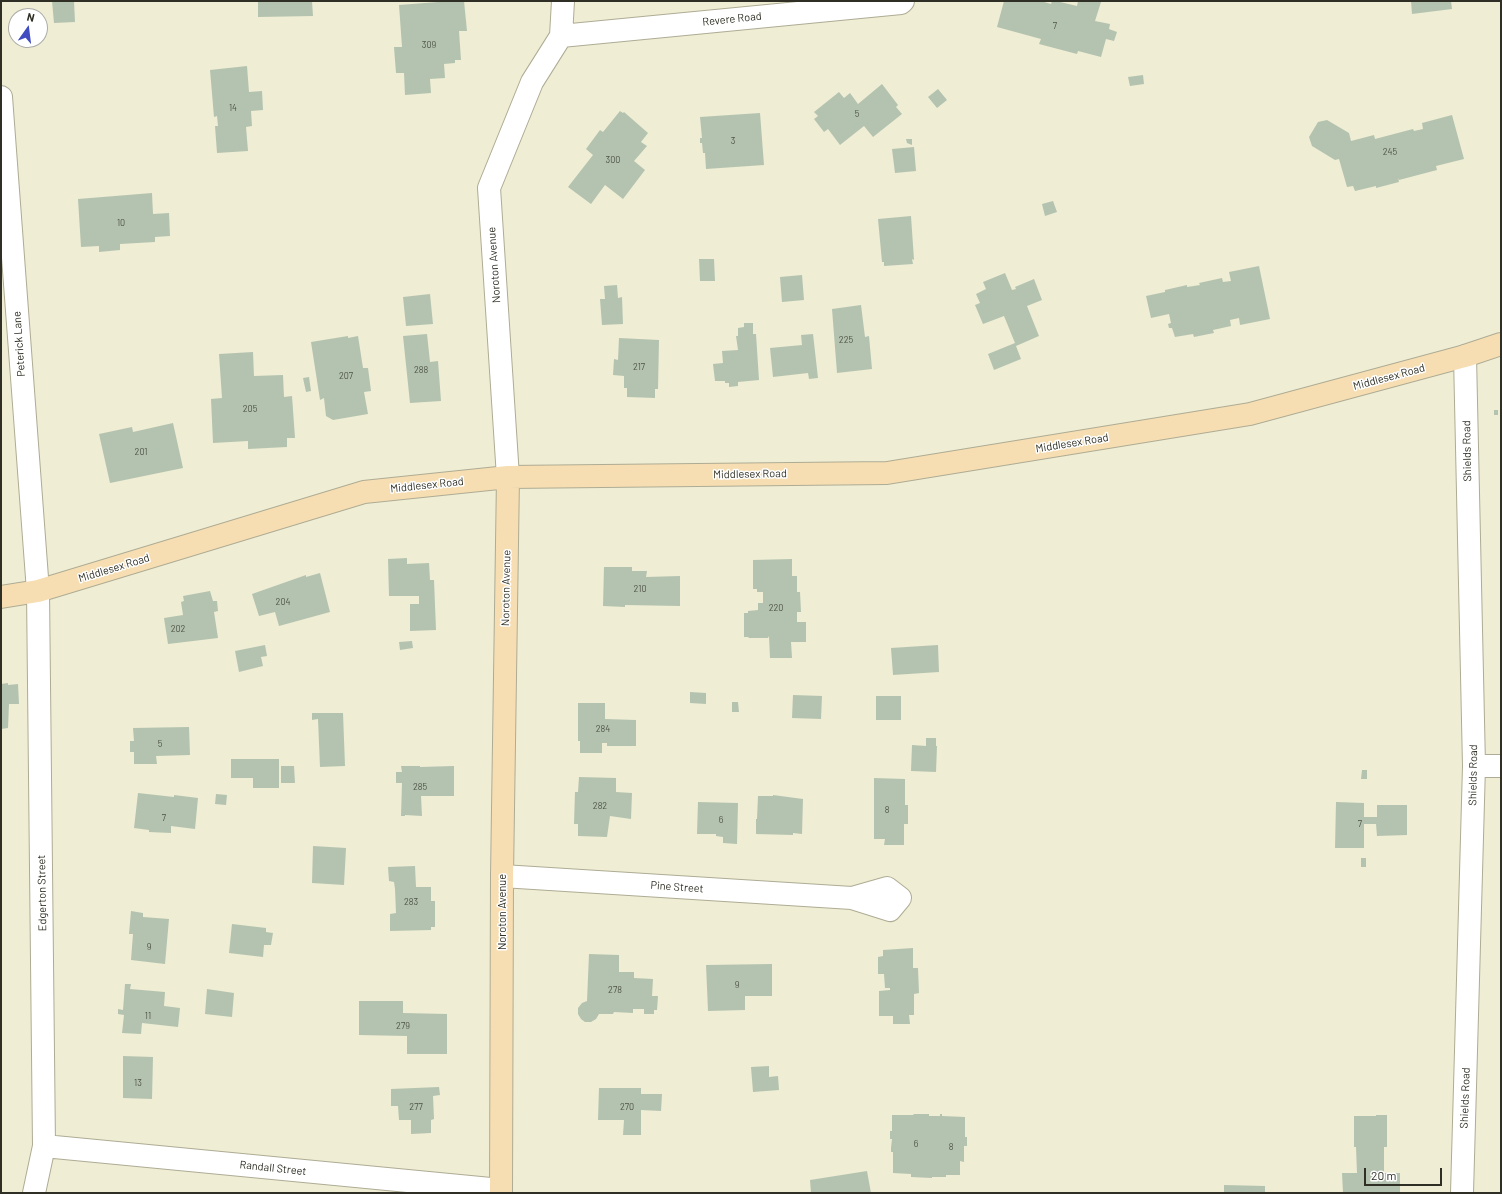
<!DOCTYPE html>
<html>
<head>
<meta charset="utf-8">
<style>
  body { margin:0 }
  #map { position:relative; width:1502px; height:1194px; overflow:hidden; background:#efedd4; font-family:Barlow,sans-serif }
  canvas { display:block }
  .frame { position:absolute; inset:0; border:2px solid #2f2f25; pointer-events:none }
  .north { position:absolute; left:8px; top:8px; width:40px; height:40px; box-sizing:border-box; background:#fff; border:1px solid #acaca8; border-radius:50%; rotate:14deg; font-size:11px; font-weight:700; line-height:16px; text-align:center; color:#2f2f25 }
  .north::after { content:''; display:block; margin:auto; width:14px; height:18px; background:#404cc0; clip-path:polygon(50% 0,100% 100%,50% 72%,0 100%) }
  .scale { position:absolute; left:1364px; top:1168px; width:78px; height:18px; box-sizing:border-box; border:2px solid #2f2f25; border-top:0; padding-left:5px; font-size:12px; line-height:14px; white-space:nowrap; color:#2f2f25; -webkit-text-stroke:3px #fff; paint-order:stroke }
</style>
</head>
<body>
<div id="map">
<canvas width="1502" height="1194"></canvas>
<div class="frame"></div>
<div class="north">N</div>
<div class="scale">20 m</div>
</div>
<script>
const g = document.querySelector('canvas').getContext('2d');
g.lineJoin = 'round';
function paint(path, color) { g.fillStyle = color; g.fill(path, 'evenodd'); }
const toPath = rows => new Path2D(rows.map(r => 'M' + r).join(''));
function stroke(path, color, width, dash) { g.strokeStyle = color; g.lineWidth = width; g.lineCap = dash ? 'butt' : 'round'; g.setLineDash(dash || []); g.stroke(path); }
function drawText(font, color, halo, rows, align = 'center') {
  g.font = font + ' Barlow,sans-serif'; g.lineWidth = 3; g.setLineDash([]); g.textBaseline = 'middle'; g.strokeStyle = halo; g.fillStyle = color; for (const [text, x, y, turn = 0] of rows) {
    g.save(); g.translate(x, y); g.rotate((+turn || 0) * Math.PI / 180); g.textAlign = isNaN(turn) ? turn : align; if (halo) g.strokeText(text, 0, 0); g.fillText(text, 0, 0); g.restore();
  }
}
paint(toPath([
  [52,1,74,1,75,22,54,23],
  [258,1,312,1,313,16,258,17],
  [451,1,464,1,467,31,459,31,461,60,455,60,455,63,444,64,445,78,430,79,431,93,405,95,404,73,396,73,394,47,402,47,399,5],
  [1004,1,1041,1,1051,4,1052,1,1056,1,1077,6,1078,1,1101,2,1095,21,1110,24,1109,29,1117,32,1114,41,1106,39,1101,57,1078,51,1077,54,1039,44,1041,39,997,27],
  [1411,1,1451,1,1452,9,1412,14],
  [247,66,249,92,262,91,263,110,251,111,252,126,246,127,248,151,217,153,215,126,218,126,217,116,214,117,210,70],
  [1143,75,1144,84,1130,86,1128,77],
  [882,84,898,105,896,107,902,114,873,137,864,126,840,145,828,129,824,132,814,119,818,116,814,112,839,92,844,98,850,93,858,104],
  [938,89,947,100,937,108,928,97],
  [620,111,623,113,624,112,648,133,641,142,647,146,634,161,645,170,623,199,605,185,591,204,568,187,593,155,586,149,600,130,603,132],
  [760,113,764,165,706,169,705,153,703,153,702,143,700,143,700,138,702,138,700,117],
  [1452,115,1464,159,1436,166,1437,170,1399,180,1398,178,1399,182,1376,188,1376,186,1355,191,1353,186,1347,187,1339,159,1335,160,1312,146,1309,137,1318,122,1327,120,1349,133,1351,141,1374,135,1375,139,1413,129,1414,131,1423,129,1422,123],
  [906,139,912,139,912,145,907,143],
  [914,147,916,171,895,173,892,149],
  [152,193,153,214,169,213,170,236,155,237,155,242,120,244,120,250,99,252,99,246,81,247,78,199],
  [1053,201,1057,212,1045,216,1042,204],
  [911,216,914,260,912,259,913,264,884,266,884,262,882,262,878,219],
  [699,259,714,259,715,281,700,281],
  [1259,266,1270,319,1240,325,1239,318,1230,320,1231,326,1213,330,1214,333,1194,337,1193,334,1175,337,1172,328,1169,328,1168,324,1171,323,1169,314,1151,318,1146,296,1165,292,1165,290,1187,285,1187,287,1200,285,1199,283,1222,278,1223,282,1231,281,1229,272],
  [1005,273,1012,290,1016,289,1015,287,1034,279,1042,300,1027,306,1039,336,1016,346,1021,359,994,370,988,354,1015,343,1004,316,983,324,975,305,980,303,976,294,986,289,983,282],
  [802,275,804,300,782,302,780,277],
  [617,285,618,298,622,297,623,324,602,325,600,299,605,299,604,286],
  [430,294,433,324,406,326,403,297],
  [861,305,865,337,869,336,872,369,837,373,832,309],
  [744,323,753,323,753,334,756,334,759,380,738,382,738,386,729,387,729,383,725,383,725,381,715,381,713,364,723,363,722,351,738,350,736,336,738,336,738,328,744,327],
  [427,334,430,362,438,361,441,401,410,403,403,336],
  [813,334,818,378,809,379,808,373,773,377,770,348,802,345,801,335],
  [348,336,348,338,358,336,363,368,368,368,371,391,364,392,368,414,333,420,326,416,324,398,320,400,311,342],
  [619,338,659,340,658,389,655,389,655,398,627,397,627,388,624,388,624,376,613,375,614,359,618,360],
  [253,352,254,376,283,375,284,397,292,396,295,438,287,438,287,447,248,449,248,441,213,443,211,399,222,398,219,354],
  [309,377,311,391,306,392,303,378],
  [1494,410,1498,410,1498,415,1494,415],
  [173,423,183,468,110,483,99,434,132,427,133,432],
  [407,558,407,564,429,563,430,580,434,580,436,630,410,631,410,604,419,604,419,596,389,596,388,559],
  [792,559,792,576,797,576,797,592,800,592,801,612,797,612,797,622,806,622,806,642,791,642,792,658,770,658,769,636,768,638,749,638,748,637,744,637,744,613,748,613,748,611,758,610,758,603,763,603,763,592,757,592,757,589,753,589,753,560],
  [604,567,632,567,632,571,647,571,646,577,680,576,680,606,625,605,625,607,603,606],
  [320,573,330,612,279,626,275,612,259,616,252,594,306,575,306,577],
  [210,591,213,601,217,601,218,611,214,612,218,638,168,644,164,618,183,615,181,602,184,601,183,596],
  [412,641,413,648,400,650,399,642],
  [265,645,267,656,261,657,263,666,239,672,235,651],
  [938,645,939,672,893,675,891,648],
  [8,683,8,685,18,684,19,704,9,704,8,728,1,729,1,684],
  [690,692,706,693,706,704,690,703],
  [793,695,822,696,821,719,792,718],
  [876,696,901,696,901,720,876,720],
  [732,702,738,702,739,712,732,712],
  [578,703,605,703,605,719,636,720,636,746,607,746,607,743,602,743,602,753,580,753,580,741,578,741],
  [312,713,343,713,345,766,320,767,318,719,312,720],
  [189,727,190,755,156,756,157,764,134,764,134,752,130,752,130,741,134,741,133,728],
  [926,738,936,738,936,746,937,746,936,772,911,771,912,745,926,746],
  [231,759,279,759,279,788,253,788,253,778,231,778],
  [281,766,294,766,295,783,281,783],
  [401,766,420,766,420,767,454,766,454,796,421,796,422,816,405,815,405,816,401,816,402,783,396,783,396,772,402,772],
  [1362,770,1367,770,1367,779,1361,779],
  [579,777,616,778,616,792,632,793,631,819,610,816,607,837,578,836,578,824,574,824,575,792,578,792],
  [874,778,905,779,905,805,908,805,908,824,904,824,904,845,884,845,885,839,874,839],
  [138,793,174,797,174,795,198,798,195,829,171,826,171,833,149,832,149,830,134,828],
  [216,794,227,795,226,805,215,804],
  [773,795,803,799,802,834,793,833,793,835,756,834,756,819,757,819,758,796,773,796],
  [698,802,738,803,737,844,723,843,723,837,716,836,716,834,697,834],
  [1336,802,1364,803,1364,817,1377,817,1377,805,1407,805,1407,835,1377,836,1376,824,1364,824,1364,848,1335,848],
  [313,846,346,848,344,885,312,883],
  [1361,858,1366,858,1366,867,1361,867],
  [415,866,416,887,431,887,431,901,435,901,435,927,431,927,431,930,390,931,390,914,396,913,395,889,394,882,389,881,388,867],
  [131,911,143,913,143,917,169,919,165,964,131,960,133,934,129,934],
  [232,924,266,928,266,932,273,933,271,945,264,945,263,957,229,953],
  [913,948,913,968,918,968,919,993,914,994,914,1015,909,1015,910,1024,893,1024,893,1016,879,1016,879,991,890,990,890,988,885,988,884,974,878,974,878,957,883,956,883,950],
  [589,954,619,955,619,972,634,972,634,978,653,979,652,996,658,996,657,1010,654,1010,654,1014,644,1014,644,1009,633,1009,633,1013,614,1012,613,1014,599,1014,596,1019,591,1022,585,1022,581,1019,578,1014,578,1008,582,1003,587,1001],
  [772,964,772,996,745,996,745,1010,708,1011,706,965],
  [125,984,131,984,130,989,165,992,164,1006,180,1008,178,1027,142,1023,141,1034,122,1033,124,1015,118,1014,118,1009,123,1010],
  [207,989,234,993,232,1017,205,1014],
  [359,1001,403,1001,403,1013,447,1014,447,1054,407,1054,407,1036,359,1035],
  [123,1056,153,1057,152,1099,123,1098],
  [769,1066,769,1077,778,1076,779,1090,753,1092,751,1067],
  [439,1087,440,1095,433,1096,434,1119,431,1120,431,1133,411,1134,411,1120,399,1120,398,1106,391,1106,391,1089],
  [599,1088,641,1088,641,1094,662,1094,661,1111,641,1110,641,1135,623,1135,624,1120,598,1120],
  [914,1114,929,1114,929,1116,940,1116,940,1114,942,1114,942,1116,965,1117,965,1137,967,1137,967,1146,964,1146,964,1162,960,1161,960,1175,946,1175,946,1177,932,1177,932,1178,911,1177,911,1174,893,1173,893,1152,891,1152,891,1148,892,1139,890,1139,890,1131,892,1131,892,1115,913,1115],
  [1376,1115,1387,1115,1387,1147,1384,1147,1384,1173,1400,1173,1400,1193,1343,1193,1342,1173,1357,1173,1356,1147,1354,1147,1354,1116,1376,1116],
  [867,1171,871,1193,811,1193,810,1180],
  [1224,1185,1265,1186,1265,1193,1224,1193]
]), '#b4c3af');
const minor = toPath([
  [561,36,901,3,903,1],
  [1,97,38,591,44,1146,34,1193],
  [508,477,489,188,532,82,561,36,563,1],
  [1474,766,1501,766],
  [502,876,852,898,890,910,900,898,887,888,852,898],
  [44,1146,501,1190],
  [1462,1193,1474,766,1465,356]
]);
const secondary = toPath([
  [1,597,38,591,364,492,508,477,887,473,1250,414,1465,356,1501,344],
  [501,1193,502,876,508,477]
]);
stroke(minor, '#aeac94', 24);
stroke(secondary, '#aeac94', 24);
stroke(minor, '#fff', 22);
stroke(secondary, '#f7deb2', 22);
drawText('9px', '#505448', null, [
  ["7",1055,26],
  ["309",429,45],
  ["14",233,108],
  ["5",857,114],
  ["3",733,141],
  ["245",1390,152],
  ["300",613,160],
  ["10",121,223],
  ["225",846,340],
  ["217",639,367],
  ["288",421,370],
  ["207",346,376],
  ["205",250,409],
  ["201",141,452],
  ["210",640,589],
  ["204",283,602],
  ["220",776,608],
  ["202",178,629],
  ["284",603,729],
  ["5",160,744],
  ["285",420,787],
  ["282",600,806],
  ["8",887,810],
  ["7",164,818],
  ["6",721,820],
  ["7",1360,824],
  ["283",411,902],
  ["9",149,947],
  ["9",737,985],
  ["278",615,990],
  ["11",148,1016],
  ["279",403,1026],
  ["13",138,1083],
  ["277",416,1107],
  ["270",627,1107],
  ["6",916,1144],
  ["8",951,1147]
]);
drawText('11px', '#2f2f25', '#fff', [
  ["Revere Road",732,19,-6],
  ["Noroton Avenue",494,265,-94],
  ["Peterick Lane",19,344,-94],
  ["Middlesex Road",1389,377,-15],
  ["Middlesex Road",1072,443,-9],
  ["Shields Road",1467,451,-91],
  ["Middlesex Road",750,474,-1],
  ["Middlesex Road",427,485,-6],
  ["Middlesex Road",114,568,-17],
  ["Noroton Avenue",506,588,-89],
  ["Shields Road",1473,775,-89],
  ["Pine Street",677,887,4],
  ["Edgerton Street",42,893,-91],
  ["Noroton Avenue",502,912,-90],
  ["Shields Road",1465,1098,-88],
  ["Randall Street",273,1168,6]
]);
</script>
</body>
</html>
